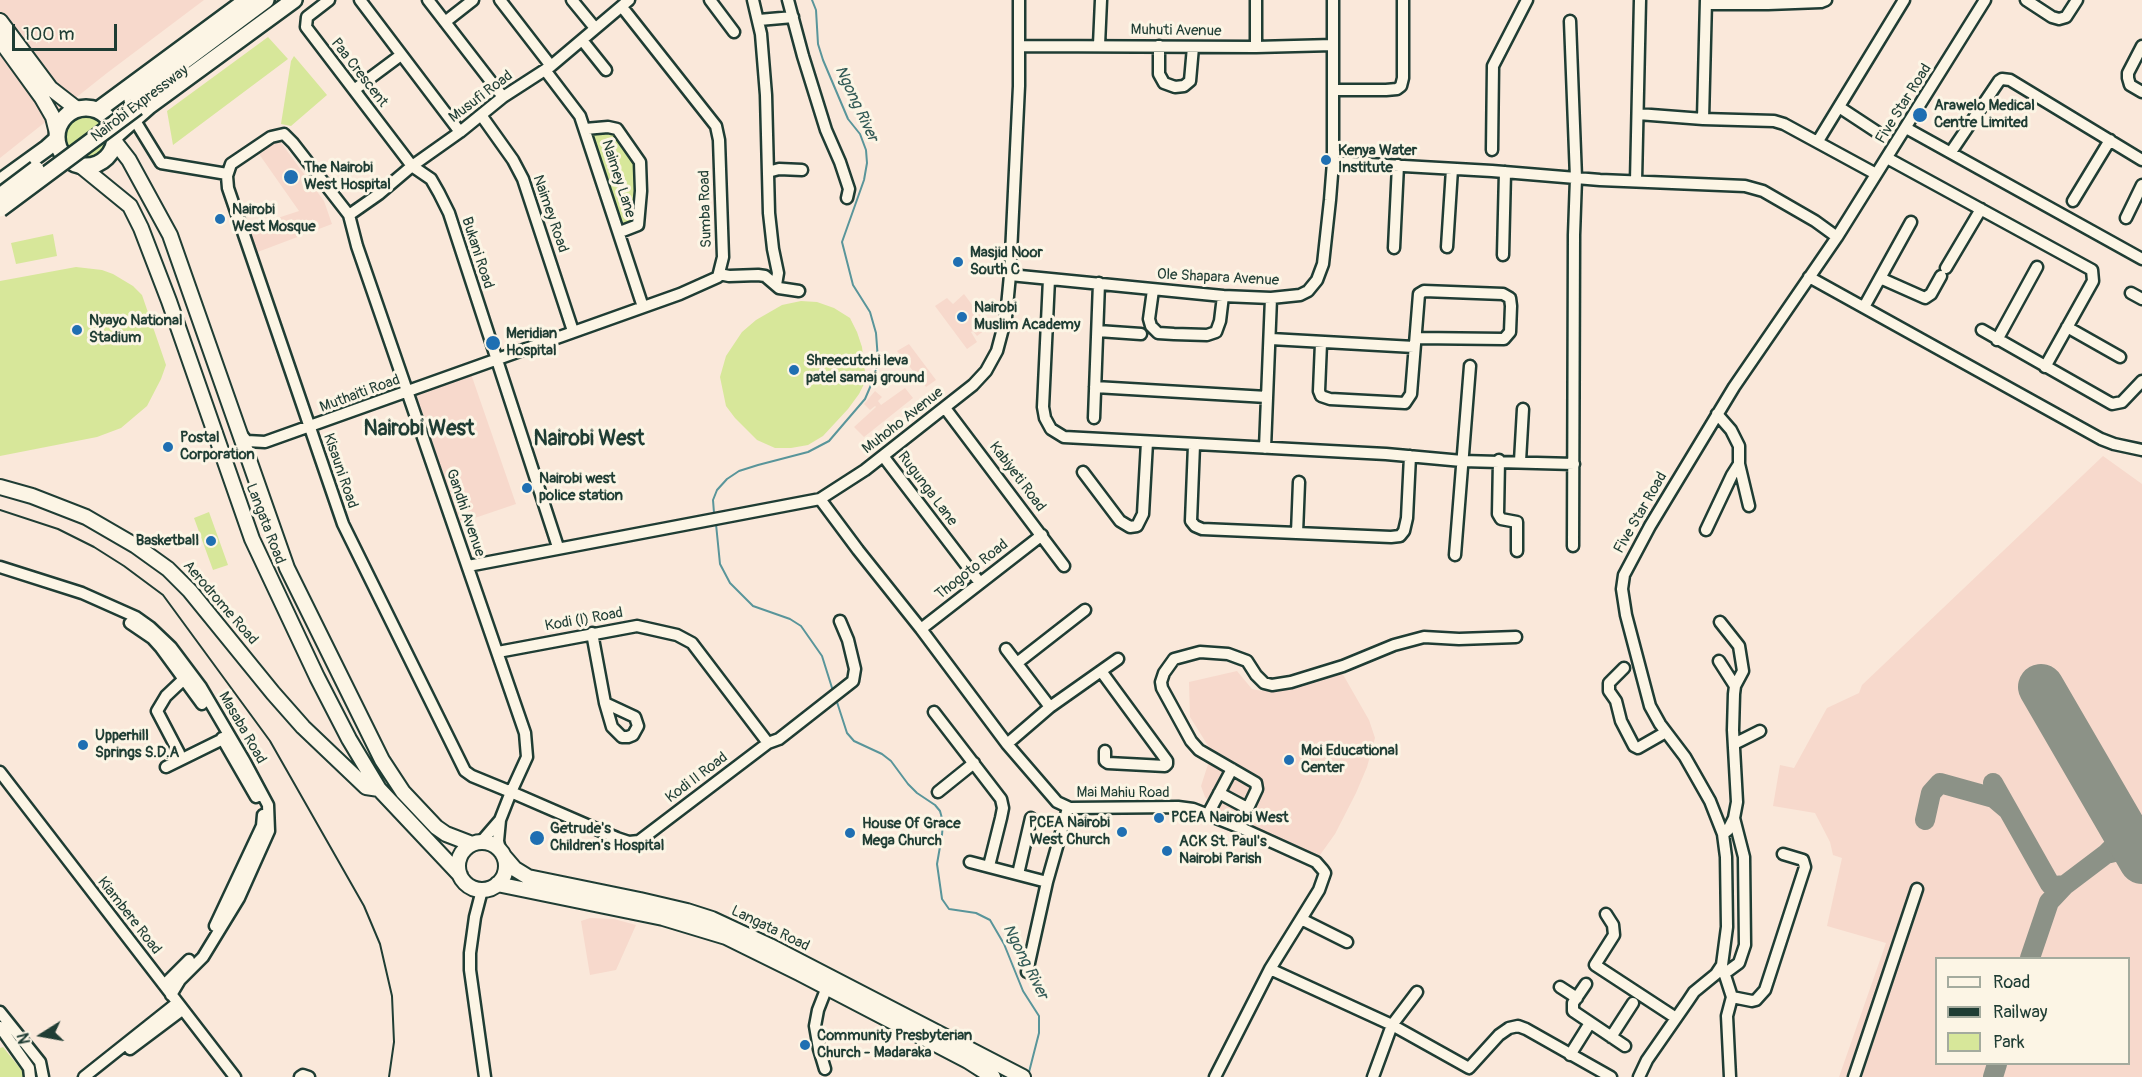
<!DOCTYPE html>
<html>
<head>
<meta charset="utf-8">
<style>
  body { margin:0 }
  #map { position:relative; width:2142px; height:1077px; overflow:hidden; background:#fae8da; font-family:Pangolin,sans-serif }
  canvas { display:block }
  .legend { position:absolute; left:1935px; top:957px; width:195px; height:108px; box-sizing:border-box; background:#fcf5e5; border:2px solid #a4ab9e; margin:0; padding:8px 10px; list-style:none; font-size:18px; color:#1f3d34 }
  .legend li { display:flex; align-items:center; gap:12px; height:30px }
  .legend b { width:30px; border:2px solid #a4ab9e }
  .north { position:absolute; left:12px; top:1005px; width:60px; height:60px; -webkit-text-stroke:4px #fcf5e5; paint-order:stroke; rotate:259deg; font-size:16px; font-weight:700; line-height:24px; text-align:center; color:#1f3d34 }
  .north::after { content:''; display:block; margin:auto; width:21px; height:27px; background:#1f3d34; clip-path:polygon(50% 0,100% 100%,50% 72%,0 100%) }
  .scale { position:absolute; left:12px; top:24px; width:105px; height:27px; box-sizing:border-box; border:3px solid #1f3d34; border-top:0; padding-left:8px; font-size:18px; line-height:21px; white-space:nowrap; color:#1f3d34; -webkit-text-stroke:4px #fcf5e5; paint-order:stroke }
</style>
</head>
<body>
<div id="map">
<canvas width="2142" height="1077"></canvas>
<ul class="legend">
<li><b style="height:8px;background:#fcf5e5"></b>Road</li>
<li><b style="height:8px;background:#1f3d34"></b>Railway</li>
<li><b style="height:16px;background:#d7e79a"></b>Park</li>
</ul>
<div class="north">N</div>
<div class="scale">100 m</div>
</div>
<script>
const g = document.querySelector('canvas').getContext('2d');
g.lineJoin = 'round';
function paint(path, color) { g.fillStyle = color; g.fill(path, 'evenodd'); }
const toPath = rows => new Path2D(rows.map(r => 'M' + r).join(''));
function stroke(path, color, width, dash) { g.strokeStyle = color; g.lineWidth = width; g.lineCap = dash ? 'butt' : 'round'; g.setLineDash(dash || []); g.stroke(path); }
function drawText(font, color, halo, rows, align = 'center') {
  g.font = font + ' Pangolin,sans-serif'; g.lineWidth = 6; g.setLineDash([]); g.textBaseline = 'middle'; g.strokeStyle = halo; g.fillStyle = color; for (const [text, x, y, turn = 0] of rows) {
    g.save(); g.translate(x, y); g.rotate((+turn || 0) * Math.PI / 180); g.textAlign = isNaN(turn) ? turn : align; if (halo) g.strokeText(text, 0, 0); g.fillText(text, 0, 0); g.restore();
  }
}
paint(toPath([
  [0,0,204,0,107,73,0,158],
  [279,140,324,201,332,224,255,253,247,228,299,211,259,154],
  [964,294,989,327,977,336,973,331,971,332,977,342,967,349,935,306,947,298,953,304],
  [909,344,936,380,926,387,897,351],
  [470,371,516,504,460,523,415,391],
  [905,388,913,398,864,437,854,427,876,407,875,406,870,410,864,404,875,391,882,397,878,401,881,405],
  [2103,456,2142,484,2142,1077,1839,1077,1886,943,1827,926,1842,858,1833,855,1830,842,1815,813,1773,806,1780,765,1794,768,1827,708,1859,693,1862,685],
  [1936,958,2128,958,2128,1064,1936,1064],
  [1237,671,1252,689,1262,691,1300,685,1341,671,1369,720,1375,738,1367,767,1356,793,1335,834,1315,862,1217,810,1205,797,1201,786,1212,752,1190,717,1189,682],
  [590,918,614,919,636,925,616,970,590,975,581,921]
]), '#f7d9cc');
paint(toPath([
  [268,37,288,59,173,145,167,111],
  [294,56,327,95,291,126,281,124,291,61],
  '63 137a23 23 0 1 1 46 0a23 23 0 1 1-46 0Z',
  [585,129,609,129,638,166,636,224,623,225,595,148],
  [53,234,57,256,16,264,11,243],
  [76,267,102,270,113,274,133,286,142,295,166,365,161,379,147,406,121,428,97,437,0,456,0,281],
  [801,301,817,302,834,308,850,318,857,332,862,347,866,380,859,394,848,409,823,436,808,445,791,448,775,448,757,440,735,418,726,406,720,377,726,356,742,332,756,320,782,305],
  [209,512,228,565,213,570,194,518],
  [3,1047,27,1077,0,1077,0,1048]
]), '#d7e79a');
stroke(toPath([
  [714,513,713,500,717,490,727,479,739,471,758,465,808,452,829,441,865,399,874,378,878,360,876,333,870,312,853,285,842,242,864,180,867,163,866,150,860,134,848,119,823,60,818,44,816,10,812,0],
  [716,524,720,564,730,583,753,606,790,619,801,626,822,656,833,691],
  [836,699,847,733,854,741,882,754,891,761,908,784,917,793,935,805,940,811,943,822,942,835,937,864,942,899,949,909,976,913,990,920,1004,944,1023,991,1039,1016,1039,1033,1028,1076]
]), '#59959a', 2);
stroke(toPath([
  [1993,783,2050,884,2055,886,2065,885],
  [1925,820,1931,793,1940,783,1994,798,2007,809],
  [2106,854,2123,850,2140,857],
  [2030,958,2049,902,2065,885,2106,854,2118,842,2123,836,2122,827],
  [1993,1077,1997,1064]
]), '#8c9287', 20);
stroke(toPath([
  [2041,687,2142,861]
]), '#8c9287', 46);
const minor = toPath([
  [329,0,307,17,306,27,412,166,431,179,439,193,449,213,558,547],
  [360,0,460,132],
  [428,0,503,97],
  [500,0,551,66],
  [572,0,595,28],
  [710,0,734,32],
  [753,0,761,34,766,95,769,213,773,249,778,273,776,285],
  [788,0,803,56,826,130,840,162,849,189,847,198],
  [2026,0,2052,17,2059,19,2066,17,2077,0],
  [1707,4,1768,4,1821,2,1826,0],
  [759,20,793,17],
  [1570,21,1576,178,1574,235,1573,546],
  [445,22,473,0],
  [582,40,606,70],
  [1099,45,1101,0],
  [1019,46,1256,47,1333,45],
  [1159,46,1159,74,1164,83,1175,87,1184,86,1190,81,1193,47],
  [2142,46,2128,73,2128,78,2130,85,2142,92],
  [1256,47,1256,0],
  [545,70,580,116,643,307],
  [354,90,401,55],
  [1333,90,1386,90,1397,89,1401,86,1403,78,1403,0],
  [1839,107,1877,132],
  [1638,114,1703,119,1774,121,1784,124,1876,174],
  [481,115,513,160,523,179,573,331],
  [134,119,161,163,227,174],
  [1703,119,1706,0],
  [1906,128,2142,259],
  [585,129,608,127,617,129,640,162,641,191,638,225,620,232],
  [1818,141,1904,0],
  [1492,150,1493,66,1527,0],
  [1951,152,1999,81,2002,79,2010,80,2142,160],
  [1887,158,2092,270,2093,281,2045,367],
  [1333,162,1492,171,1600,180,1745,186,1763,191,1815,221,1837,237],
  [768,172,779,169,802,170],
  [1636,181,1640,0],
  [2073,201,2110,140],
  [349,215,379,194,412,166,460,132,503,97,551,66,629,0],
  [2126,218,2142,185],
  [1447,247,1452,169],
  [1394,248,1398,165],
  [1503,255,1505,172],
  [1946,268,1981,209],
  [719,274,729,276,758,275,765,276,779,288,799,291],
  [1010,275,1223,296,1271,298,1300,295,1308,291,1317,280,1323,264,1330,200,1333,162,1333,0],
  [1809,277,2101,439,2114,444,2142,450],
  [1880,278,1925,298,1931,294,1941,276],
  [1049,279,1043,407,1045,418,1051,429,1064,437,1386,454,1462,461,1574,464],
  [1153,290,1149,319,1151,326,1158,333,1174,334,1207,335,1216,332,1220,321,1223,296],
  [2131,293,2142,299],
  [1864,307,1911,222],
  [2067,327,2120,357],
  [1982,330,2112,404,2122,402,2142,381],
  [1098,331,1141,334],
  [1271,339,1414,347],
  [1997,340,2037,267],
  [1321,343,1319,391,1321,396,1330,399,1405,403,1411,394,1419,294,1424,291,1503,294,1510,298,1511,306,1510,332,1504,339,1416,338],
  [1095,387,1267,397],
  [945,408,1064,566],
  [1717,414,1731,430,1739,446,1739,464,1749,506],
  [1094,418,1099,283],
  [239,432,247,441,265,442,680,294,718,277,723,257,719,140,716,126,622,7],
  [1194,445,1191,521,1195,526,1202,529,1391,537,1400,536,1404,531,1407,518,1410,456],
  [1265,448,1271,298],
  [883,456,980,583],
  [1499,460,1498,514,1501,519,1517,522,1517,551],
  [1520,461,1523,409],
  [1083,472,1120,521,1130,527,1137,526,1143,514,1147,442],
  [820,499,858,550,921,629,1007,744,1057,802,1070,808,1178,807,1193,809,1239,827,1316,862,1323,870,1325,873,1319,890,1270,969,1215,1077],
  [1706,530,1732,475,1739,464],
  [1297,533,1299,482],
  [1455,555,1470,366],
  [468,566,820,499,865,470,973,385,986,371,997,351,1006,317,1010,275,1019,86,1019,0],
  [0,567,82,593,136,617,150,627,171,647,201,687,245,762,268,805,269,831,239,898,203,957,180,980,171,995],
  [1720,622,1739,646,1743,671,1735,686,1734,694,1733,730,1737,802,1734,818,1728,830,1723,834],
  [130,623,152,638,161,648,202,704],
  [921,629,1042,535],
  [592,633,605,703,612,727,622,737,628,737,633,735,638,726,635,717,605,703],
  [1006,649,1050,707],
  [498,652,637,626,677,635,692,643,768,743],
  [1719,661,1735,686],
  [1017,663,1085,610],
  [1624,668,1609,683,1609,691,1616,701,1621,721,1634,746,1638,748,1666,732],
  [1101,671,1167,761,1167,764,1165,766,1108,763,1105,761,1105,751],
  [934,712,1001,799,1003,808,1001,818,989,866],
  [222,738,256,797],
  [1007,744,1050,707,1118,659],
  [1734,744,1760,731],
  [179,753,157,711,166,696,185,678],
  [166,767,229,736],
  [0,772,235,1077],
  [938,792,974,763],
  [1219,793,1247,808],
  [1208,814,1232,769],
  [1239,827,1257,789,1256,783,1199,750,1191,741,1162,688,1161,682,1164,673,1174,659,1200,652,1228,654,1247,661,1256,675,1264,683,1272,685,1291,682,1343,666,1394,645,1424,637,1459,639,1516,637],
  [481,842,500,820],
  [500,850,498,841,500,820,511,792,527,757,525,733,357,246,349,215,293,143,284,134,271,137,231,164,227,176,228,188,343,524,465,771,472,776,511,792,617,838,629,842,639,841,768,743,779,739,853,681,855,669,848,640,840,621],
  [970,862,1047,882],
  [1018,874,1031,818],
  [482,890,475,917,470,953,470,970,485,1077],
  [1606,914,1613,925,1614,935,1595,965,1676,1018],
  [1301,919,1347,942],
  [215,926,262,826,263,815],
  [1270,969,1392,1025,1469,1068,1499,1035,1509,1028,1518,1026,1526,1029,1611,1077],
  [1723,969,1732,997,1727,1016,1730,1077],
  [1027,972,1047,882,1068,808],
  [1724,974,1739,963,1745,945,1744,857,1734,818],
  [1586,984,1573,1003,1573,1011,1625,1046],
  [164,985,189,960],
  [1560,987,1577,998],
  [1732,997,1752,1001,1756,1000,1765,990,1805,867,1803,860,1783,854],
  [0,1012,40,1062,43,1077],
  [0,1027,29,1068,30,1077],
  [1611,1037,1633,1003],
  [130,1049,182,1010],
  [1570,1055,1590,1023],
  [825,1069,819,1049,815,1026,818,1010,827,987],
  [84,1077,177,1003],
  [300,1077,303,1075,309,1077],
  [1373,1077,1392,1025,1417,992],
  [1639,1077,1647,1060,1688,1001,1694,992,1716,974,1722,965,1727,927,1726,857,1723,834,1710,801,1685,757,1660,724,1650,706,1626,615,1622,589,1624,575,1650,526,1734,387,1837,237,1985,0],
  [1854,1077,1917,889]
]);
const major = toPath([
  [0,21,50,88,77,109],
  [0,40,42,98,53,117,57,133],
  [115,142,129,160,170,235,287,568,382,760,403,792,436,827,446,834,472,844],
  [81,166,130,206,141,228,169,301,252,539,317,677,349,739,379,789,460,875],
  [0,487,32,496,86,517,136,546,168,569,190,591,273,693,303,727,366,787,379,789],
  '458 866a24 24 0 1 1 48 0a24 24 0 1 1-48 0Z',
  [503,855,515,869,528,877,640,900,687,911,712,919,770,946,1023,1077],
  [497,884,663,918,726,937,799,973,968,1061,993,1077]
]);
const highway = toPath([
  [132,100,266,0],
  '57 137a29 29 0 1 1 58 0a29 29 0 1 1-58 0Z',
  [98,110,247,0],
  [115,136,149,106,294,0],
  [0,182,47,148,57,139]
]);
stroke(minor, '#1f3d34', 15);
stroke(major, '#1f3d34', 18);
stroke(highway, '#1f3d34', 20);
stroke(minor, '#fcf5e5', 10);
stroke(major, '#fcf5e5', 14);
stroke(highway, '#fcf5e5', 15);
stroke(toPath([
  [0,510,58,529,94,547,124,566,163,595,270,741,364,906,380,944,392,996,394,1042,389,1077]
]), '#1f3d34', 2);
const highwayBridge = toPath([
  [0,196,36,169],
  [0,209,137,107]
]);
stroke(highwayBridge, '#1f3d34', 20, []);
stroke(highwayBridge, '#fcf5e5', 15);
for (const [x, y, r, color] of [
  [1920,115,8,"#1f6fb2"],
  [1326,160,6,"#1f6fb2"],
  [291,177,8,"#1f6fb2"],
  [220,219,6,"#1f6fb2"],
  [958,262,6,"#1f6fb2"],
  [962,317,6,"#1f6fb2"],
  [77,330,6,"#1f6fb2"],
  [493,343,8,"#1f6fb2"],
  [794,370,6,"#1f6fb2"],
  [168,447,6,"#1f6fb2"],
  [527,488,6,"#1f6fb2"],
  [211,541,6,"#1f6fb2"],
  [83,745,6,"#1f6fb2"],
  [1289,760,6,"#1f6fb2"],
  [1159,818,6,"#1f6fb2"],
  [1122,832,6,"#1f6fb2"],
  [850,833,6,"#1f6fb2"],
  [537,838,8,"#1f6fb2"],
  [1167,851,6,"#1f6fb2"],
  [805,1045,6,"#1f6fb2"]
]) { const dot = new Path2D(); dot.arc(x, y, r, 0, 2 * Math.PI); g.fillStyle = color; g.fill(dot); stroke(dot, '#fcf5e5', 2); }
drawText('15px', '#1f3d34', '#fcf5e5', [
  ["Muhuti Avenue",1176,31,1],
  ["Paa Crescent",359,73,52],
  ["Musufi Road",481,97,-37],
  ["Nairobi Expressway",140,104,-37],
  ["Five Star Road",1904,104,-58],
  ["Naimey Lane",618,179,72],
  ["Sumba Road",706,209,-92],
  ["Naimey Road",550,214,71],
  ["Bukani Road",477,253,72],
  ["Ole Shapara Avenue",1218,278,3],
  ["Muthaiti Road",360,394,-20],
  ["Muhoho Avenue",903,421,-38],
  ["Kisauni Road",340,471,71],
  ["Kabiyeti Road",1017,477,53],
  ["Rugunga Lane",927,489,53],
  ["Gandhi Avenue",465,513,71],
  ["Five Star Road",1641,513,-60],
  ["Langata Road",265,524,69],
  ["Thogoto Road",972,570,-38],
  ["Aerodrome Road",220,603,49],
  ["Kodi (I) Road",584,620,-10],
  ["Masaba Road",242,728,60],
  ["Kodi II Road",697,778,-37],
  ["Mai Mahiu Road",1123,793],
  ["Kiambere Road",129,916,52],
  ["Langata Road",770,929,26]
]);
drawText('bold 15px', '#1f3d34', '#fcf5e5', [
  ["Arawelo Medical",1934,106],
  ["Centre Limited",1934,123],
  ["Kenya Water",1338,151],
  ["Institute",1338,168],
  ["The Nairobi",304,168],
  ["West Hospital",304,185],
  ["Nairobi",232,210],
  ["West Mosque",232,227],
  ["Masjid Noor",970,253],
  ["South C",970,270],
  ["Nairobi",974,308],
  ["Muslim Academy",974,325],
  ["Nyayo National",89,321],
  ["Stadium",89,338],
  ["Meridian",506,334],
  ["Hospital",506,351],
  ["Shreecutchi leva",806,361],
  ["patel samaj ground",806,378],
  ["Postal",180,438],
  ["Corporation",180,455],
  ["Nairobi west",539,479],
  ["police station",539,496],
  ["Basketball",199,541,"right"],
  ["Upperhill",95,736],
  ["Springs S.D.A",95,753],
  ["Moi Educational",1301,751],
  ["Center",1301,768],
  ["PCEA Nairobi West",1171,818],
  ["PCEA Nairobi",1110,823,"right"],
  ["West Church",1110,840,"right"],
  ["House Of Grace",862,824],
  ["Mega Church",862,841],
  ["Getrude's",550,829],
  ["Children's Hospital",550,846],
  ["ACK St. Paul's",1179,842],
  ["Nairobi Parish",1179,859],
  ["Community Presbyterian",817,1036],
  ["Church - Madaraka",817,1053]
], 'left');
drawText('italic 16px', '#325a56', '#fcf5e5', [
  ["Ngong River",856,104,65],
  ["Ngong River",1025,962,63]
]);
drawText('bold 21px', '#1f3d34', '#fcf5e5', [
  ["Nairobi West",419,430],
  ["Nairobi West",589,440]
]);
</script>
</body>
</html>
